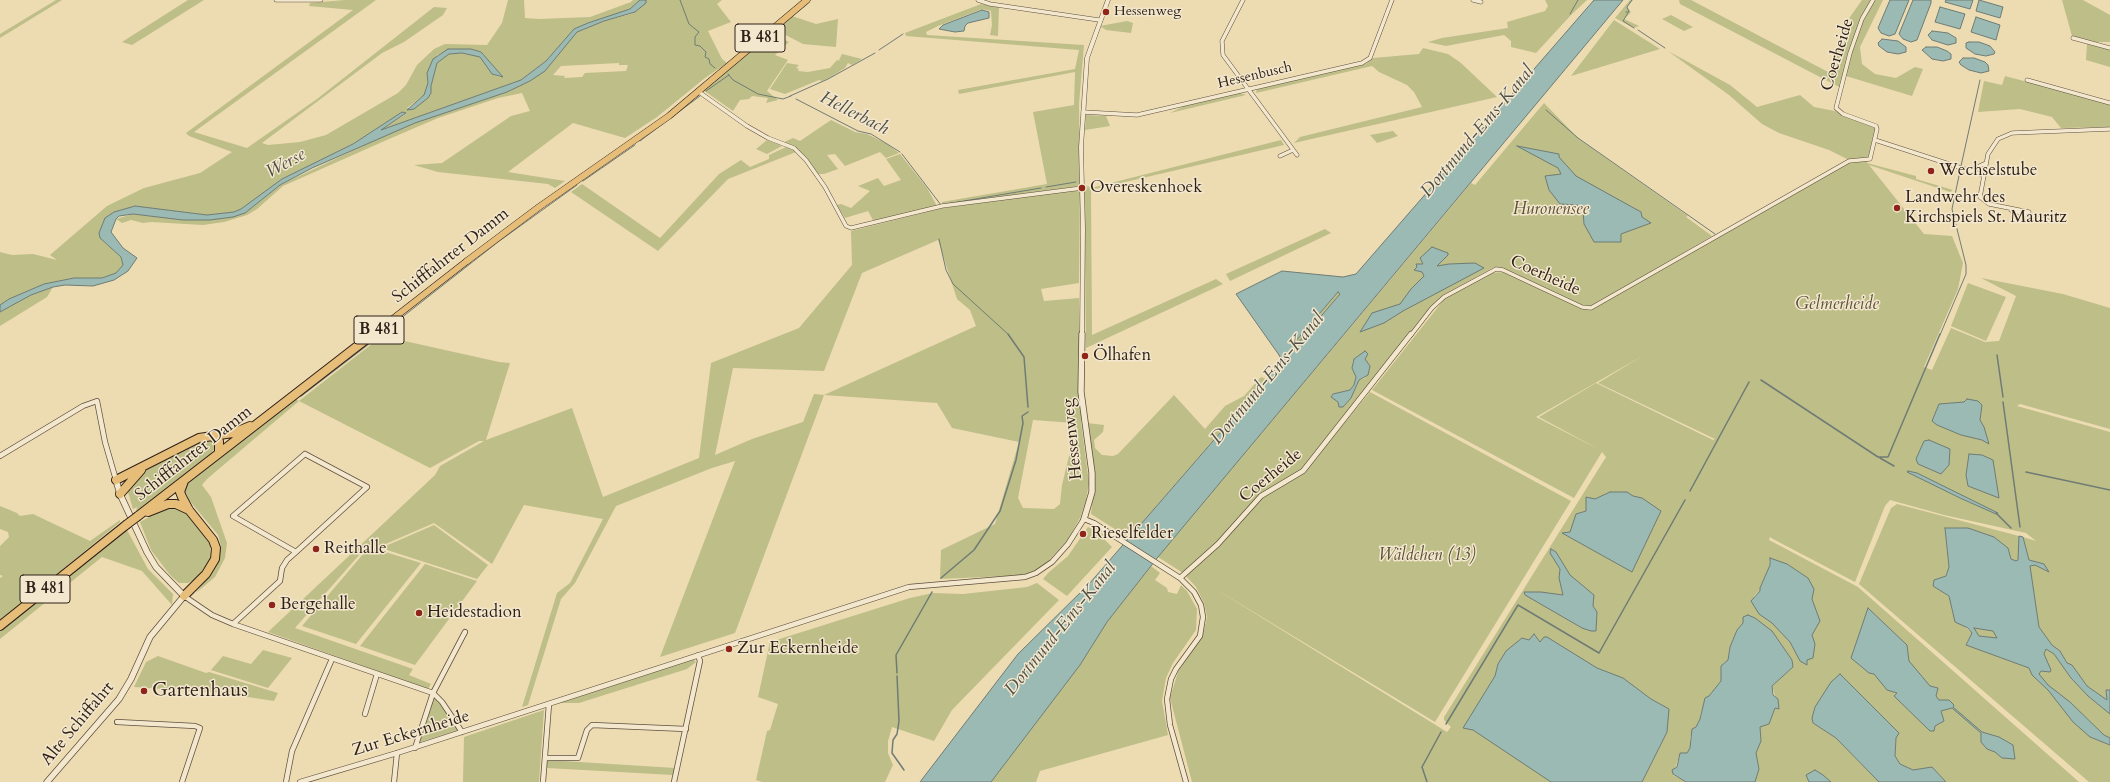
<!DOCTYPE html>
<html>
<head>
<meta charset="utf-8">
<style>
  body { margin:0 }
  canvas { display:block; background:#eddbb2 }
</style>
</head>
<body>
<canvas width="2110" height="782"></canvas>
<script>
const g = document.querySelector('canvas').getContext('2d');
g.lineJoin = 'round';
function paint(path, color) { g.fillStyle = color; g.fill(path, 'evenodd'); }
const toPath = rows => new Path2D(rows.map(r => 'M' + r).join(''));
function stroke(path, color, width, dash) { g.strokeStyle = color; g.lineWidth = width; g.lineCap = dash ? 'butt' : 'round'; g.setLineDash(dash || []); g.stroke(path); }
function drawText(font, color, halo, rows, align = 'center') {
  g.font = font + ' Cardo,serif'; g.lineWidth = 3; g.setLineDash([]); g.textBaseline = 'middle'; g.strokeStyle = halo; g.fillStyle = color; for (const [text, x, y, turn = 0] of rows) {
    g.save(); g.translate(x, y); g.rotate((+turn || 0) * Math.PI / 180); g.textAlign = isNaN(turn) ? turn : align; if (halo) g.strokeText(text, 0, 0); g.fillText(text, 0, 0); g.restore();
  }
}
paint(toPath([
  [56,0,62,0,0,38,0,34],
  [188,0,204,0,132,45,122,42],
  [345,0,376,0,194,132,247,148,317,99,434,7,447,8,443,15,404,42,382,53,262,143,268,145,300,142,326,135,398,93,406,85,417,65,434,49,445,44,487,45,502,23,508,0,524,0,525,18,539,19,590,17,631,2,633,0,640,0,630,9,588,23,574,29,546,61,521,80,381,130,406,114,402,112,353,144,282,179,242,209,234,212,207,215,135,206,114,212,102,224,104,242,121,257,123,265,116,273,102,278,74,278,44,284,9,299,0,305,0,252,12,255,33,254,57,260,50,255,107,206,144,188,200,173,232,152,189,136,186,133,353,10,309,6,310,3],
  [453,49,471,49,481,52,502,77,496,76,480,57,462,53,449,54,437,63,431,86,431,93,428,98,414,109,407,108,424,95,428,83,427,73,437,55],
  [646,0,722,0,717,4,731,22,708,31,722,59,727,63,705,78,657,117,625,138,573,123,508,172,565,181,555,188,548,184,438,172,414,165,442,163,511,116,530,111,522,93,498,98,438,118,389,139,283,186,257,209,247,215,224,222,203,225,151,222,143,223,131,220,122,223,116,219,133,214,183,220,210,220,233,217,245,213,280,185,388,134,433,116,507,92,530,81,556,58,569,40,577,32,604,21,631,14,640,8],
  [619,63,619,65,628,65,626,71,585,73,582,77,564,78,565,76,553,75,561,66],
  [1545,0,1587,0,1571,15,1536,53,1511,47,1511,41,1504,35,1446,46,1428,42,1442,38,1508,28,1507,22,1545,11,1548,6],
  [1630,0,1633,0,1627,7,1631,12,1624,19,1639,26,1634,28,1615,18],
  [1679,0,1691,0,1830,73,1850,17,1862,0,1883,0,1860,47,1862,64,1875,74,1896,78,1915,67,1923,69,1912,96,1846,76,1841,88,1680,4],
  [2062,0,2083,0,2110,15,2110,42,2095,42,2072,36],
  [981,4,999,7,998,36,990,35,992,25,991,11,982,9,938,26,926,32,927,35,1084,45,1079,104,1080,186,942,205,942,202,1047,184,1033,112,1074,105,1075,72,959,94,958,90,1075,69,1079,50,906,36,905,33],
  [1671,15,1693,27,1684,31,1662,19],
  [792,16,816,24,838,19,836,47,803,44,776,30],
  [1614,20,1660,49,1571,76],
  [1127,21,1133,23,1131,33,1106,30,1100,26],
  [771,33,789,42,775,55,788,60,767,91,778,100,766,103,768,98,752,96,749,99,740,100,733,111,703,90],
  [2087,44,2110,50,2110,67,2086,60],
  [1423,48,1448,54,1461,63,1497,97,1294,143,1300,137,1422,107,1414,92,1407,85,1379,72,1372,66,1256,93,1257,89,1366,64,1373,58,1419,54],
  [1668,51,1730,85,1757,107,1800,95,1814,107,1835,111,1876,128,1867,163,1916,176,1916,179,1953,190,1950,192,1869,165,1924,234,1952,236,1963,263,1958,289,1924,367,1932,370,1951,328,1985,342,1999,341,2016,296,1981,278,2063,294,2110,308,2110,429,2020,404,2017,406,2110,432,2110,690,2106,690,2107,700,2087,686,2072,665,2067,663,2060,651,2052,645,2039,627,2028,556,2023,537,2036,541,2026,533,1944,515,1890,500,1885,506,1855,582,1773,539,1770,537,1769,540,1858,587,2079,782,1946,782,1932,767,1913,770,1900,764,1895,756,1896,738,1815,707,1812,718,1813,723,1836,738,1879,782,1755,782,1759,769,1756,753,1761,741,1760,727,1769,724,1775,707,1779,709,1772,686,1793,667,1792,660,1780,642,1772,632,1755,618,1743,623,1737,630,1730,647,1728,660,1721,666,1721,681,1709,696,1701,712,1700,719,1690,738,1690,748,1687,753,1680,753,1673,775,1686,782,1192,782,1170,698,1178,672,1203,635,1207,617,1204,603,1196,587,1183,573,1158,557,1471,183,1475,185,1544,103,1579,139,1688,216,1686,217,1712,236,1590,307,1586,308,1500,268,1494,267,1443,295,1431,307,1300,471,1284,484,1305,471,1370,392,1571,501,1435,722,1209,585,1447,732,1451,727,1444,720,1444,717,1606,457,1602,452,1574,498,1372,390,1446,297,1491,273,1504,272,1582,308,1592,309,1851,161,1829,150,1779,133,1762,124,1729,95],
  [1362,354,1368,354,1364,359,1370,367,1365,378,1359,380,1351,398,1343,407,1331,396,1333,394,1350,390,1354,385,1356,377,1352,368,1353,361],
  [1644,355,1598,383,1715,439,1713,440,1596,383,1539,417,1602,451,1536,417],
  [1556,552,1562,562,1582,628,1547,607,1563,595,1562,572,1556,562],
  [1769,561,1787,564,1808,578,1753,597,1760,590,1760,588,1770,565],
  [842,54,862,59,852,65,848,63,845,68,829,78,822,81,819,80,785,94,770,89,787,63,799,65,796,68,799,69,798,71,808,72,830,68,837,60,841,61,839,60],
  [2005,76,2110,104,2110,127,2061,128,2052,117,2020,109,1978,112,1984,81,2002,85],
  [1240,93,1246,95,1170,113,1184,106],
  [1086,115,1106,116,1110,126,1085,130],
  [831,120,855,132,867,134,887,144,899,153,886,158,880,152,845,166,835,154,827,155,838,169,824,174,817,174,795,148,782,143,793,138,800,141],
  [1393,131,1398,136,1377,143,1370,135],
  [767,140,782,146,767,154,756,149],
  [1281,140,1284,145,1091,190,1092,335,1216,279,1223,284,1086,348,1084,186,1095,187],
  [786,147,793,149,796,152,728,179,658,251,571,192,582,184,660,238,719,174,741,160,750,167,769,159,769,155],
  [900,154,927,188,937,206,874,222,868,211,845,218,837,205,841,204,851,208,870,191,858,186,878,178,884,186,901,180,886,159],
  [1080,189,1079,283,1041,289,1044,301,1079,298,1081,422,1089,483,1086,500,1080,518,1068,539,1042,568,1028,575,940,579,941,550,995,524,1019,442,952,428,937,403,824,395,735,633,660,657,735,461,712,468,616,506,575,583,561,599,528,705,522,707,557,593,570,583,603,519,524,505,492,564,434,523,381,546,368,545,295,628,413,669,409,675,431,684,428,689,268,632,435,475,440,466,484,441,479,441,430,468,299,401,207,479,202,485,211,497,227,543,225,558,215,577,196,593,215,568,221,546,218,535,184,494,184,489,191,480,295,399,299,401,382,336,499,362,510,363,486,440,572,408,603,497,699,458,711,363,799,328,852,265,851,231,943,208],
  [938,240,957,299,970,310,976,326,824,395,814,394,803,422,752,439,715,455,733,368,824,371,862,273],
  [1033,420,1074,423,1073,440,1062,485,1060,504,1054,509,1023,508,1018,498],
  [1325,229,1331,233,1230,281,1226,274],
  [1968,283,2006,297,1986,341,1951,326],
  [53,287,47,297,0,326,0,312,31,295],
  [1338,292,1340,294,1298,343,1295,342],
  [1261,377,1266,379,1129,538,1091,514,1095,471,1087,423,1104,425,1103,432,1094,440,1095,448,1102,455,1113,456,1118,454,1174,395,1205,429,1225,406,1244,396],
  [210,439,215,442,217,446,208,457,147,504,136,511,137,507,133,509,127,489,143,472,201,440],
  [1897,504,2019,536,2019,568,2011,559,2008,548,1994,537,1945,528,1949,567,1946,576,1934,586,1951,598,1952,611,1955,618,1972,633,1966,644,1980,644,2029,668,2032,675,2039,673,2041,671,2050,672,2044,654,2046,649,2054,654,2071,677,2088,696,2110,714,2110,738,2104,735,2070,702,2090,737,2110,745,2110,782,2089,782,1859,584,1891,508],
  [0,506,17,513,20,516,33,514,90,541,120,520,120,522,0,621,0,578,3,576,0,575,0,546,9,537,8,532,0,529],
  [169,508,178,508,185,513,210,544,210,560,196,579,188,583,179,583,170,575,151,550,140,522,158,512],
  [434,525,488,565,477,579,381,548],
  [1088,527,1107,536,1105,540,1112,547,1067,596,1043,579,1048,573,1068,556],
  [127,530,148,569,173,594,172,605,142,571,102,557,0,639,0,630,32,602],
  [369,547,421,563,356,644,302,626],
  [425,564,477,581,415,665,360,646],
  [1151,566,1160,573,1155,580,1167,588,1168,592,1177,594,1181,585,1187,591,1197,609,1196,630,1173,663,1166,678,1162,701,1168,735,1040,771,1036,782,991,782,1080,665,1107,622],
  [1037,583,1059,600,952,710,934,741,892,727,888,741,888,753,893,765,885,782,762,782,756,780,767,731,770,730,778,704,758,697,770,642,910,598,933,593,963,594,1027,587],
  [1972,627,1994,630,1999,640,1980,638],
  [263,650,292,658,268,688,211,670,223,656,251,664],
  [158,656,206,673,209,672,278,693,274,701,222,693,134,687,146,662],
  [693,659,696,662,687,669,579,703,559,703],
  [434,696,459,730,420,742,418,740],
  [544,710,539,782,463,782,464,737],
  [547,760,675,768,673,775,547,768]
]), '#bebe88');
const water = toPath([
  [640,0,646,0,646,3,635,12,604,21,577,32,545,71,530,81,507,92,415,123,312,168,280,185,245,213,233,217,210,220,183,220,133,214,119,216,116,219,111,232,123,248,137,258,128,271,114,280,93,286,65,285,53,287,31,295,0,312,0,305,9,299,44,284,74,278,102,278,116,273,123,265,121,257,100,238,99,233,105,218,114,212,135,206,207,215,234,212,241,209,282,179,353,144,402,112,406,113,381,130,521,80,546,61,574,29,588,23,630,9,640,0],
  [1594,0,1623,0,1158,557,1107,622,1080,665,991,782,920,782,1018,654,1089,584,1279,365,1281,359,1279,355,1236,294,1282,271,1343,277,1356,274,1594,0],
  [1338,292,1340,294,1298,343,1295,342,1338,292],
  [1890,0,1909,0,1895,34,1889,36,1881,33,1878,28,1890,0],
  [1913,0,1931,0,1931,3,1917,40,1911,42,1903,39,1899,34,1913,0],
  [1946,0,1973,0,1970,9,1945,2,1946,0],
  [1979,0,2003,7,2000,18,1976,11,1979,0],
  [1940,7,1965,14,1960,29,1935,22,1940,7],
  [982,10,989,12,989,18,968,23,965,26,964,31,955,32,939,29,943,25,982,10],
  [1976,17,2000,25,1996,40,1971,32,1976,17],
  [1932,31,1948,33,1956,38,1956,43,1948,45,1932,40,1928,35,1932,31],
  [1882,39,1898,41,1906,47,1906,52,1898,54,1887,52,1879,46,1878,43,1882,39],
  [1969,42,1979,42,1990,46,1995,52,1994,54,1986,56,1975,54,1966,48,1966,43,1969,42],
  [1926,47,1937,47,1947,51,1951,54,1951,59,1943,61,1932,59,1922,50,1926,47],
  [448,49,471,49,481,52,503,77,492,74,480,57,462,53,449,54,437,63,431,86,431,93,428,98,414,109,407,110,424,95,428,83,427,73,433,59,448,49],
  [1963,58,1974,58,1985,62,1988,65,1989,71,1981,73,1969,70,1961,65,1959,62,1963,58],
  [1517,146,1559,154,1559,157,1576,176,1641,212,1642,217,1651,223,1621,234,1621,242,1594,242,1584,224,1583,211,1577,205,1560,204,1549,190,1545,176,1561,174,1558,168,1517,146],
  [1432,247,1448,253,1448,255,1437,266,1449,264,1475,263,1484,268,1403,311,1384,323,1360,332,1372,313,1400,304,1411,289,1424,276,1422,272,1414,270,1417,267,1416,264,1423,264,1420,258,1432,247],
  [1365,351,1368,354,1365,359,1370,366,1368,375,1359,380,1351,398,1343,407,1339,407,1338,402,1331,397,1333,394,1350,390,1354,385,1356,377,1352,368,1354,359,1365,351],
  [1967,399,1978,401,1982,405,1980,420,1984,427,1989,444,1982,440,1961,435,1937,425,1932,421,1939,404,1964,402,1967,399],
  [1929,440,1950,449,1949,465,1941,474,1918,464,1916,459,1924,441,1929,440],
  [1969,454,1982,455,1993,460,1999,498,1968,486,1966,475,1969,454],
  [1908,471,1917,473,1998,513,1996,514,1960,498,1907,472,1908,471],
  [1610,492,1627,492,1633,496,1642,498,1661,511,1632,572,1562,533,1570,532,1576,514,1586,511,1586,497,1595,499,1610,492],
  [1945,528,1968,528,1994,537,2008,548,2011,559,2016,561,2018,560,2019,536,2023,537,2029,560,2044,564,2049,572,2035,565,2030,566,2039,627,2052,645,2060,651,2067,663,2072,665,2087,686,2107,700,2106,690,2110,690,2110,714,2088,696,2071,678,2054,654,2046,649,2044,654,2051,670,2050,672,2041,671,2039,674,2048,685,2070,702,2104,735,2110,738,2110,745,2090,737,2073,722,2048,690,2032,675,2029,668,1966,645,1972,633,1968,628,1955,622,1949,596,1933,586,1934,580,1946,576,1949,567,1945,528],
  [1974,628,1993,631,1997,638,1979,636,1974,628],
  [1551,549,1556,552,1570,575,1594,595,1593,606,1597,612,1596,631,1591,631,1582,628,1525,595,1524,592,1541,592,1563,595,1559,578,1560,569,1550,553,1551,549],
  [1770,558,1787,564,1808,578,1814,589,1812,599,1820,621,1812,635,1815,644,1813,658,1807,660,1807,665,1800,661,1790,642,1772,623,1759,614,1751,601,1760,591,1760,588,1770,565,1770,558],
  [1868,608,1907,645,1909,661,1930,686,1938,688,1936,696,1939,700,1949,700,1954,705,1953,707,1982,732,1999,737,2013,745,2015,759,2002,758,1995,752,1987,749,1981,742,1981,733,1952,708,1941,711,1944,721,1935,726,1934,731,1930,731,1894,696,1897,693,1887,690,1874,674,1869,673,1851,658,1868,608],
  [1748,615,1755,618,1772,631,1792,660,1793,667,1772,686,1773,695,1778,699,1779,709,1775,708,1769,724,1760,727,1761,741,1756,753,1759,769,1755,782,1686,782,1673,774,1672,770,1677,767,1680,753,1687,753,1690,748,1692,729,1696,727,1700,719,1705,698,1709,696,1721,681,1721,666,1728,660,1730,647,1737,630,1743,623,1743,617,1748,615],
  [1534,634,1540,642,1544,637,1547,637,1597,668,1623,678,1651,699,1669,709,1667,732,1642,782,1551,782,1473,730,1463,728,1495,676,1498,664,1506,651,1522,638,1529,640,1534,634],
  [1840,674,1899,733,1896,738,1895,756,1900,764,1913,770,1932,767,1946,782,1879,782,1836,738,1813,723,1812,718,1815,707,1831,682,1840,674],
  [1815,770,1823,775,1831,782,1809,782,1806,775,1815,770]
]);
paint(water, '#9abab3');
stroke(water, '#6f7c75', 1);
stroke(toPath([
  [680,0,689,24,699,32,695,37,695,45,700,46,706,52,705,57,709,59,710,64,715,68],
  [1626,12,1629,12,1627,7,1632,0],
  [1628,13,1623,21,1634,28],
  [1570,14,1578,0],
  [1638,30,1665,48],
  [879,50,903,34],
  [728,74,733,80,758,94,783,99,791,96],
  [706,91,729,75],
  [790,96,828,79,875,53],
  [796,99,858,131,871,134,900,152],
  [1546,110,1578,138,1715,234],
  [640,141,700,96],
  [902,154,941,205],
  [1961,166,1980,80],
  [583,181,635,145],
  [1046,187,1076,182],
  [946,204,1041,188],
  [939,239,946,270,953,284,1009,335],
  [382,333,498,242,577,185],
  [1940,335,1966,274,1966,265,1952,209,1960,171]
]), '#6f7c75', 1);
stroke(toPath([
  [1008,334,1024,357,1028,407],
  [1997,355,2003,397],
  [1761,380,1878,457,1888,457,1940,334],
  [301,396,375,339],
  [2003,402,2020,527],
  [1880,458,1894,466],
  [2026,472,2110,490],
  [1690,491,1749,382],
  [1996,513,2011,528],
  [941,578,974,550,1000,511,1016,460,1023,423,1022,416,1028,412],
  [897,673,896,655,932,592],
  [897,676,899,721,897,734,893,740,892,753,904,770],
  [1446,724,1518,605,1599,653,1685,500],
  [1427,782,1422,767,1441,732]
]), '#6f7c75', 1.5);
const minorFar1 = toPath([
  [276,0,321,0],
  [978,0,990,4,1099,20],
  [1243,0,1222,41,1223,55,1297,155],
  [1473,0,1481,2],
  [2073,38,2110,48],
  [2027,80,2110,103],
  [699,92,747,126,768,138,794,148,806,160,825,187,846,226,851,228,942,206,1082,188],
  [1083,112,1137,115,1362,63,1370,58,1392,0],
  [1875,140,1983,175],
  [1280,156,1293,150],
  [1971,170,1986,163],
  [2011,210,2048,221],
  [2029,212,1989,204,1980,197,1988,154,1998,139,2012,133,2110,129],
  [1411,335,1432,308,1444,297,1496,269,1503,270,1582,307,1591,308,1849,161,1870,159,1877,129,1876,126,1843,114,1836,108,1850,53,1862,19,1873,0]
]);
const minor = toPath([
  [305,454,367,487,296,552,233,516,305,454],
  [0,456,83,406,97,401,105,442,116,480],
  [1180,578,1218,544,1261,496,1303,471,1411,334],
  [184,596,212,615,233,624,433,693,442,702,462,732],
  [233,624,280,581,282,568,287,560,296,552],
  [365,714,377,674],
  [117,722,195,726,200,728,182,782],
  [415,748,433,693,465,632],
  [545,758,578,758,587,730,592,725,686,729],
  [286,782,292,751,332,659],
  [300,782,397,753,909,587,1025,577,1036,573,1052,562,1068,544,1084,519,1094,523,1180,578,1194,592,1201,605,1203,617,1200,636,1176,669,1171,679,1167,699,1170,725,1186,782],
  [394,782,397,753],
  [543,782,549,704],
  [674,782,700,661,698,655]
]);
const tertiaryFar1 = toPath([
  [1082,335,1083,229,1081,147,1087,58,1108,0]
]);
const tertiary = toPath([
  [1082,334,1081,392,1092,473,1092,492,1084,519],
  [47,782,119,699,131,679,150,637,184,596,156,567,147,552,120,494,116,480]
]);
const primary = toPath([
  [467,261,539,207,669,116,807,0]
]);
const trunkFar1 = toPath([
  [372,335,467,261]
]);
const trunk = toPath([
  [212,436,219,441,219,453],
  [116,480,199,438,233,433,250,426],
  [184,481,180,492,182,497,189,510,213,540,216,548,215,559,206,574,184,596],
  [120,494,141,470],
  [148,512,168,504,176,504,189,510],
  [138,516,373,334],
  [0,626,126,525]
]);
stroke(minorFar1, '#5e4f3f', 4.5);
stroke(minor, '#5e4f3f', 6);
stroke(tertiaryFar1, '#5e4f3f', 5);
stroke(tertiary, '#5e4f3f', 7);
stroke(primary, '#2f2019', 7);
stroke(trunkFar1, '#2f2019', 7);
stroke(trunk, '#2f2019', 10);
stroke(minorFar1, '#f3e8cd', 3.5);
stroke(minor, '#f3e8cd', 4.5);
stroke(tertiaryFar1, '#f3e8cd', 4);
stroke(tertiary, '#f3e8cd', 5.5);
stroke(primary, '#e6be79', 6);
stroke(trunkFar1, '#e6be79', 6);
stroke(trunk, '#e6be79', 8);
const trunkBridge = toPath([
  [126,525,138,516]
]);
stroke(trunkBridge, '#2f2019', 10, []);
stroke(trunkBridge, '#e6be79', 8);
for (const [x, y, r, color] of [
  [1106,12,4,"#8f2418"],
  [1931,171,4,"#8f2418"],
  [1082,188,4,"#8f2418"],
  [1897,208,4,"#8f2418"],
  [1085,356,4,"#8f2418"],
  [1083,534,4,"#8f2418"],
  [316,549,4,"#8f2418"],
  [272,605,4,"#8f2418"],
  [419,613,4,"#8f2418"],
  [729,649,4,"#8f2418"],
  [144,691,4,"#8f2418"]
]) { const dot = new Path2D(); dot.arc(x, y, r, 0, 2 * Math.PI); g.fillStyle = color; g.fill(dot); stroke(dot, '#f3e8cd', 1.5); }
drawText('14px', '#2f2019', '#f3e8cd', [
  ["Hessenweg",1114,12]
], 'left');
drawText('14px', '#2f2019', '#f3e8cd', [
  ["Hessenbusch",1255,76,-13]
]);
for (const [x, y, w] of [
  [760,38,50],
  [379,330,50],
  [45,589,50]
]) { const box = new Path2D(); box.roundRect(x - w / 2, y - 14, w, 28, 3); g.fillStyle = '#f3e8cd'; g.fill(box); stroke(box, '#2f2019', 1); }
drawText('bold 16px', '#2f2019', null, [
  ["B 481",760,38],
  ["B 481",379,330],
  ["B 481",45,589]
]);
drawText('17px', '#2f2019', '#f3e8cd', [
  ["Coerheide",1838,55,-73],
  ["Schifffahrter Damm",451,256,-38],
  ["Coerheide",1545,276,24],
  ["Hessenweg",1073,439,-96],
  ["Schifffahrter Damm",194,454,-38],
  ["Coerheide",1271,476,-39],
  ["Alte Schiffahrt",78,724,-50],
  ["Zur Eckernheide",411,734,-17]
]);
drawText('17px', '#2f2019', '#f3e8cd', [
  ["Wechselstube",1939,171],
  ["Overeskenhoek",1090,188],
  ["Landwehr des",1905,198],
  ["Kirchspiels St. Mauritz",1905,218],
  ["Ölhafen",1093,356],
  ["Rieselfelder",1091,534],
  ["Reithalle",324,549],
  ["Bergehalle",280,605],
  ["Heidestadion",427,613],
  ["Zur Eckernheide",737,649]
], 'left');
drawText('italic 17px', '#5a4f3a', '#f3e8cd', [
  ["Huronensee",1551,210],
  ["Gelmerheide",1837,305],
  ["Wäldchen (13)",1427,556]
]);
drawText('italic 18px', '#4f4e47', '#f3e8cd', [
  ["Hellerbach",854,114,27],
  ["Dortmund-Ems-Kanal",1478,132,-50],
  ["Werse",286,164,-29],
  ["Dortmund-Ems-Kanal",1268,379,-50],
  ["Dortmund-Ems-Kanal",1061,629,-51]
]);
drawText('20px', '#2f2019', '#f3e8cd', [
  ["Gartenhaus",152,691]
], 'left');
</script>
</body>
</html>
